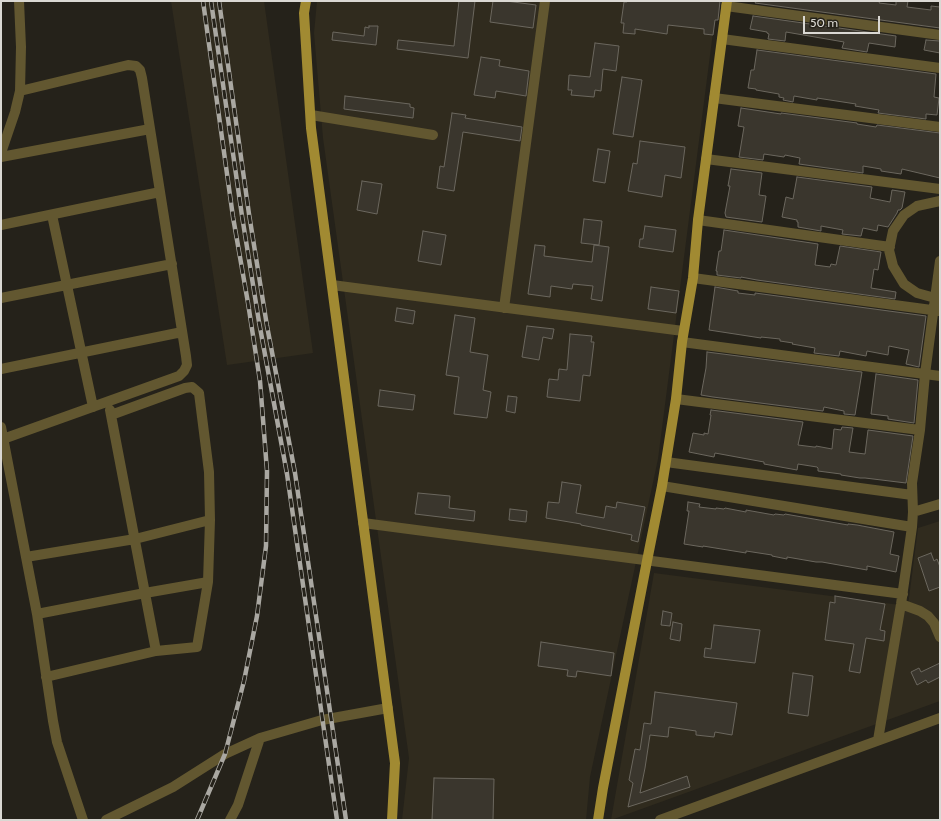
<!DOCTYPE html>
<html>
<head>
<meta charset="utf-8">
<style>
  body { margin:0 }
  #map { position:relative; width:941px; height:821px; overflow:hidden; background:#25221a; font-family:Cabin,sans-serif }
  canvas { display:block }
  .frame { position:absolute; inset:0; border:2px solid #dad8d3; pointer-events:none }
  .scale { position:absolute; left:803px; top:16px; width:77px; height:18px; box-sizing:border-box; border:2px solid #dad8d3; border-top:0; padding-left:5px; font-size:12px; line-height:14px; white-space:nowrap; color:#dad8d3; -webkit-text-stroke:3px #25221a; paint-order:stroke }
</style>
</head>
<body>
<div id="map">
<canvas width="941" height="821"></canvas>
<div class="frame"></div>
<div class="scale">50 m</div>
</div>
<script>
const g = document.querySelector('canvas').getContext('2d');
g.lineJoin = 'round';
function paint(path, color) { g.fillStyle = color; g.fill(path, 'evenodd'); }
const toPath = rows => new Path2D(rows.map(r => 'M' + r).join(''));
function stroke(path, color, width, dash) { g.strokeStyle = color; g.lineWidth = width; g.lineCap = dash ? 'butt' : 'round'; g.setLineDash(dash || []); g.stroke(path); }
paint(toPath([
  [171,1,264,1,313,353,227,365],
  [317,1,717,1,658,459,590,777,586,820,402,820,409,758,323,138,314,33],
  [940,521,940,701,611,820,654,573,908,606,918,528]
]), '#302b1e');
const building = toPath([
  [459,1,475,1,468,58,397,49,398,40,454,46,459,1],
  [493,1,506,1,536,5,533,28,490,22,493,1],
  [627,1,720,1,718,20,715,20,713,35,704,34,704,29,668,25,667,34,635,29,635,34,623,33,624,23,621,23,624,2,627,2,627,1],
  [756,1,880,1,879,3,896,5,896,1,908,1,907,7,931,10,931,6,940,7,940,28,755,3,756,1],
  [753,16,896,36,895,47,869,43,867,52,842,48,844,42,786,32,785,41,768,39,769,34,767,33,767,32,750,29,753,16],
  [369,26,378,26,376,45,332,40,333,32,364,36,365,27,369,28,369,26],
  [926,40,940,41,940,53,924,50,926,40],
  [595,43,619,46,616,71,603,69,601,91,595,90,594,97,571,95,572,90,568,90,569,75,590,77,595,43],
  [757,50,936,74,934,97,939,98,937,115,926,114,926,119,878,113,879,110,855,106,856,104,817,98,817,100,794,96,793,102,783,100,784,98,779,97,779,94,756,90,756,89,748,88,751,70,754,70,757,50],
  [481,57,500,60,499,66,529,71,526,96,496,91,495,98,474,95,481,57],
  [622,77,642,80,633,137,613,134,622,77],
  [345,96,410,104,410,107,414,108,413,118,344,109,345,96],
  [741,108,781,114,781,113,857,123,857,124,876,127,877,125,940,133,940,178,902,169,901,174,881,171,881,169,863,166,863,173,799,164,800,158,785,155,784,157,764,154,763,160,739,157,744,127,738,126,741,108],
  [452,113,466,115,465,118,522,127,520,141,463,132,454,191,437,188,440,166,444,167,452,113],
  [640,141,685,147,681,178,665,175,662,197,628,191,633,163,637,164,640,141],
  [598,149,610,151,605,183,593,181,598,149],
  [731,169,762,173,759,195,766,196,762,222,726,217,725,213,730,186,728,186,731,169],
  [797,177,872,187,870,198,890,202,892,190,905,192,902,208,900,210,898,210,897,213,888,227,878,225,877,231,863,228,861,236,842,234,843,230,821,226,821,231,798,227,798,222,797,222,797,220,782,217,786,197,793,199,797,177],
  [362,181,382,184,377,214,357,210,362,181],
  [584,219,602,221,599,245,581,243,584,219],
  [645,226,676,230,673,252,639,247,640,239,643,239,645,226],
  [724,230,818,244,815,265,830,267,831,264,836,265,840,246,881,252,878,270,874,269,871,288,896,292,895,299,757,280,741,277,741,278,717,275,717,271,716,271,719,251,721,251,724,230],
  [423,231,446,235,441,265,418,261,423,231],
  [535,245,545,246,544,256,592,262,594,245,609,247,602,301,591,299,593,286,573,284,572,289,551,286,550,297,528,294,535,245],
  [651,287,679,291,676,313,648,309,651,287],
  [715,287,738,291,738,293,755,295,755,293,926,316,919,367,906,364,909,350,889,346,888,355,867,351,866,356,840,351,839,356,814,353,815,348,792,344,793,343,780,341,780,339,761,337,761,338,709,330,715,287],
  [397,308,415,311,413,324,395,321,397,308],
  [455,315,475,318,470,352,488,355,483,390,491,392,487,418,454,414,459,377,446,375,455,315],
  [527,326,554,329,552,339,543,337,539,360,522,357,527,326],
  [570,334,592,336,591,342,594,342,590,376,583,375,580,401,547,397,549,379,558,380,559,369,567,370,570,334],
  [707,352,862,372,855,415,844,414,844,411,824,407,823,411,713,397,701,395,706,368,707,352],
  [876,374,918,380,914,423,888,419,888,416,871,414,876,374],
  [380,390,415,395,413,410,378,406,380,390],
  [508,396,517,397,515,413,506,411,508,396],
  [711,410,803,422,798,445,814,447,816,447,816,446,832,449,834,429,841,430,842,427,853,428,849,452,865,454,868,430,913,436,906,483,865,478,860,478,841,475,841,474,818,471,818,468,817,467,798,464,797,470,764,464,764,462,715,453,714,457,689,452,693,433,704,435,704,433,708,434,711,415,710,415,711,410],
  [562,482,581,485,576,513,604,518,606,506,616,508,617,502,645,507,638,542,631,540,632,535,581,525,581,524,546,518,548,502,559,503,562,482],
  [418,493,450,496,449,508,475,511,474,521,415,514,418,493],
  [688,502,700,504,699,507,716,509,716,508,724,509,725,508,746,512,746,510,774,515,775,514,784,515,785,514,848,525,848,524,857,525,894,532,890,554,899,556,896,572,867,566,867,570,822,562,816,562,787,557,787,559,772,556,772,555,746,551,746,553,703,546,703,547,684,544,689,511,687,511,688,502],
  [510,509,527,511,526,522,509,520,510,509],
  [931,553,934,561,937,559,940,567,940,587,929,591,918,558,931,553],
  [835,596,885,604,880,630,885,631,884,641,866,638,860,673,849,671,854,644,825,640,830,602,835,603,835,596],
  [663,611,672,613,670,626,661,625,663,611],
  [673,622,682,624,680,641,670,639,673,622],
  [714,625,760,630,755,663,704,657,705,648,711,649,714,625],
  [541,642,614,653,611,676,577,671,576,677,567,676,568,670,538,666,541,642],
  [940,663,940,677,928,683,926,680,917,685,911,672,919,668,921,672,940,663],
  [793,673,813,676,808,716,788,713,793,673],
  [655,692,737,703,732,735,715,732,714,737,696,735,696,731,669,727,668,737,650,735,645,768,640,793,687,776,690,787,628,807,633,783,629,780,635,749,640,750,644,723,651,724,655,692],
  [434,778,494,779,493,820,432,820,434,778]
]);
paint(building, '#3a362d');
stroke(building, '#6b675e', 1);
stroke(toPath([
  [726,6,940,35],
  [722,39,940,68],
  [714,98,940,127],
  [311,115,433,135],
  [1,153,15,112,20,91,21,47,19,1],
  [1,157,150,129],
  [706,159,940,189],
  [940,201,917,206,904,215,893,231,889,250,893,266,904,284,917,293,935,298,940,297],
  [52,215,93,407],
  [698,220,890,247],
  [1,225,160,192],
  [693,278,939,311],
  [332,285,683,331],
  [1,298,172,264],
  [504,308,545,1],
  [682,342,940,376],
  [1,369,182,332],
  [676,399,920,430],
  [110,410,156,651],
  [1,427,37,614,53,721,57,742,83,820],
  [3,439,179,376,184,371,187,365,186,356,142,78,140,70,136,66,128,65,20,91],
  [666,462,912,495],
  [662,486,912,527],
  [913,512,940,504],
  [363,523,903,594],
  [26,557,135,539,210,520],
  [901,604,920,611,928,616,934,623,940,637],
  [37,614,145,593,208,582],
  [46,677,156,651,197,647,208,582,210,520,209,472,199,393,192,387,185,388,111,415],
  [878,740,901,604,912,527,913,512,912,483,920,430,925,374,940,261],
  [106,820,173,787,225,754,260,738,322,720,388,708],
  [230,820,238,805,260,738],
  [660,820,940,718]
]), '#625730', 10);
stroke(toPath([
  [306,1,304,13,311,128,395,763,392,820],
  [598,820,603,788,647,561,662,486,676,399,682,342,693,278,698,220,727,1]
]), '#a18a32', 10);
const rail = toPath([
  [211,1,242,216,259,322,287,474,337,820],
  [219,1,249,214,267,326,295,473,346,820],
  [197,820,225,754,244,681,257,616,266,546,267,471,260,381,248,303,233,217,203,1]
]);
stroke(rail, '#aaa8a2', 4.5);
stroke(rail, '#25221a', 3, [9]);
</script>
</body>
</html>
